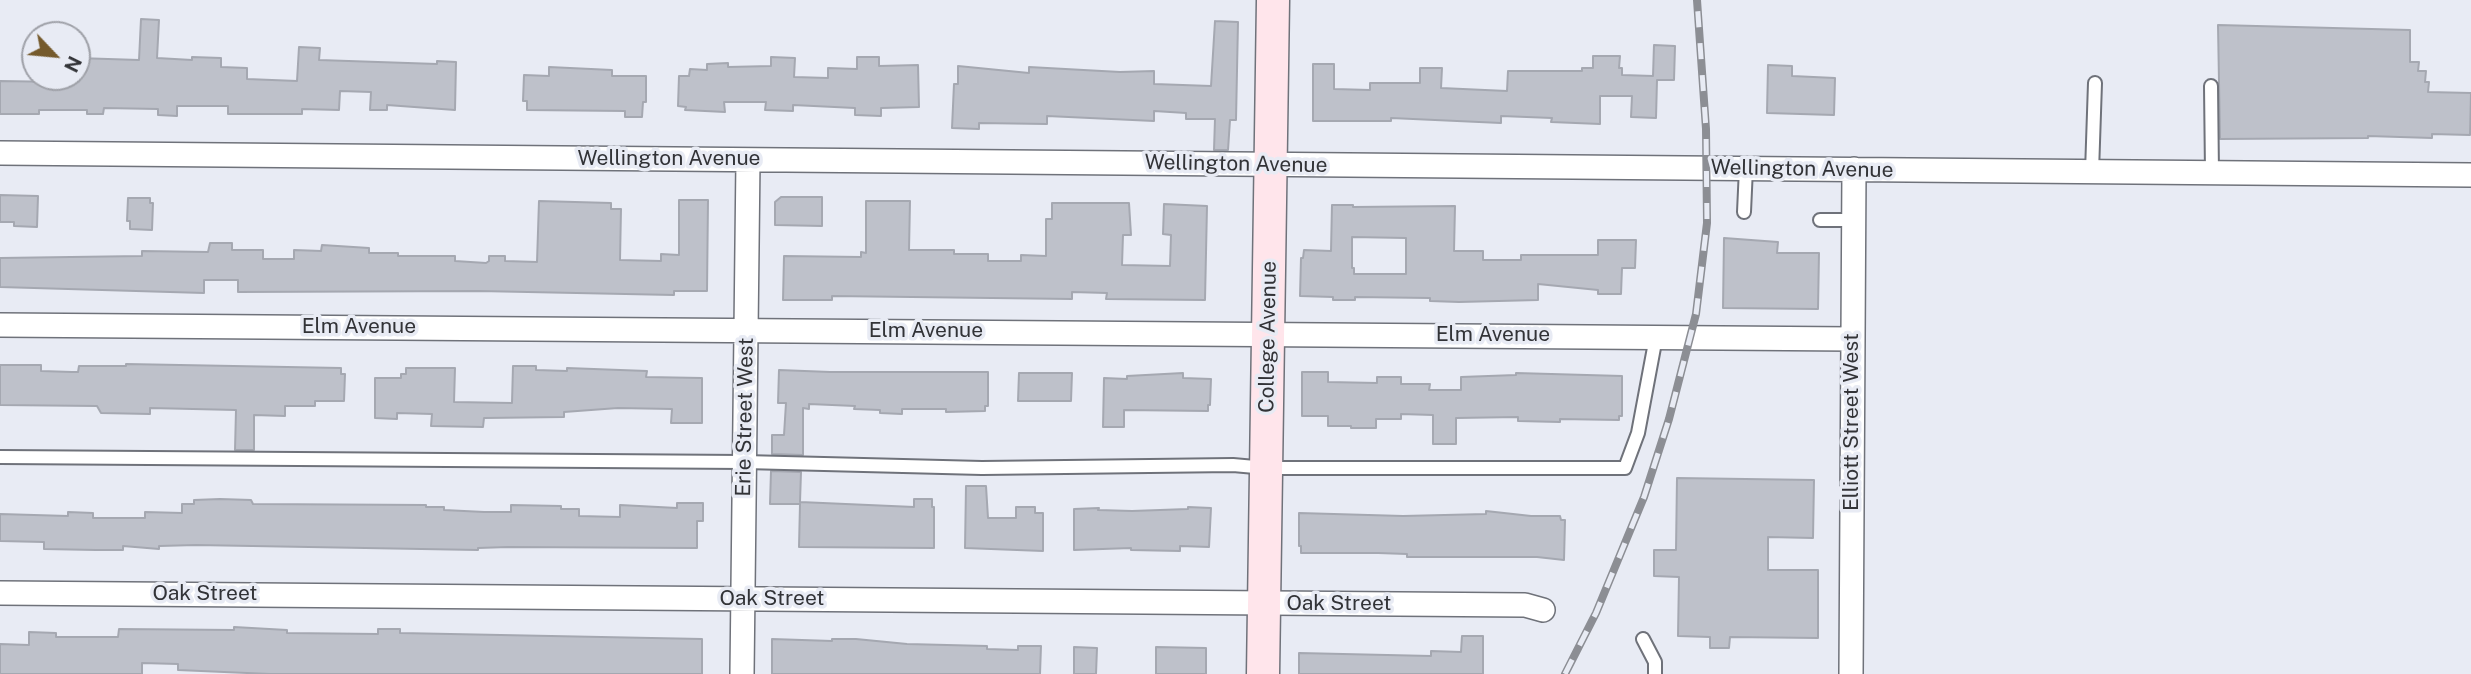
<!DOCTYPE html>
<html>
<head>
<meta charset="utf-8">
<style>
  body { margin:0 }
  #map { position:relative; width:2471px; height:674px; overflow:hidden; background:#e8ebf4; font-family:"Public Sans",sans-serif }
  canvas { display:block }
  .north { position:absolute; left:21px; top:21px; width:70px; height:70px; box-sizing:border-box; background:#e8ebf4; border:2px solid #9fa1a8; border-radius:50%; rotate:116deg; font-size:19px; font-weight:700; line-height:28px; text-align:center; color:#323337 }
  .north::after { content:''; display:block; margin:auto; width:24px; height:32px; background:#755a2c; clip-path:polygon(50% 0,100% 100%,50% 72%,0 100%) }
</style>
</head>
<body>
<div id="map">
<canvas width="2471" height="674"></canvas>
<div class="north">N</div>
</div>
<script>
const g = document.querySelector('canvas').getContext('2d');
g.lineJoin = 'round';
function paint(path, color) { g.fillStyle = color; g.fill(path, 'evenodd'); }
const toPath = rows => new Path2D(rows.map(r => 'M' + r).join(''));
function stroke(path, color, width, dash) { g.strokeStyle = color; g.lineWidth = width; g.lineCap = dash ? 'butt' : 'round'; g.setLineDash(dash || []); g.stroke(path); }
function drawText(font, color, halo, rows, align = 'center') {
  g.font = font + ' "Public Sans",sans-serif'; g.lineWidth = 7; g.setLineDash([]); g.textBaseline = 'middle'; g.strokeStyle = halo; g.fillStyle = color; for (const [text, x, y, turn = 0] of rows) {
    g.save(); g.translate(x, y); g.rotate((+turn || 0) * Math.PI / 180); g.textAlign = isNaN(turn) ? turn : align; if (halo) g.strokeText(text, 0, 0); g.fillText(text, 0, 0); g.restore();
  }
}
const building = toPath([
  [141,19,159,20,157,58,192,60,192,57,221,58,221,67,247,68,247,79,297,81,299,47,320,48,319,60,437,64,437,61,456,62,455,110,387,105,387,110,370,110,371,92,340,91,339,110,302,109,302,114,228,114,228,106,177,106,177,116,158,115,158,109,104,108,103,114,87,114,87,110,39,110,39,114,0,114,0,81,61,82,61,77,77,77,77,58,139,60,141,19],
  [1215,21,1238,22,1236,120,1230,120,1228,150,1214,150,1215,119,1186,119,1186,113,1154,111,1154,121,1047,116,1047,124,979,123,979,129,952,128,954,84,958,84,958,66,1029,73,1029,67,1120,72,1154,71,1154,84,1211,86,1215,21],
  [2218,25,2410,30,2410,62,2419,62,2418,71,2426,71,2425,82,2429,82,2428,92,2471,93,2470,135,2432,134,2432,138,2368,136,2368,138,2220,139,2218,25],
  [1654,45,1675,46,1674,80,1657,80,1656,118,1631,117,1632,96,1600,96,1600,124,1551,122,1552,118,1501,116,1501,123,1391,118,1391,121,1313,121,1313,64,1334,64,1334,89,1370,90,1370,83,1420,83,1420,68,1442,68,1441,88,1507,91,1508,71,1582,71,1582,68,1593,68,1593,56,1620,56,1619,68,1622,68,1622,75,1653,76,1654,45],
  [771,57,795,58,794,77,828,78,828,68,857,69,857,57,879,57,879,66,918,65,919,107,881,108,881,116,855,115,855,108,793,105,793,111,765,110,766,102,724,102,725,112,685,110,686,107,678,106,679,76,689,76,690,69,707,70,707,64,728,63,728,67,771,66,771,57],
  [1768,65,1792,66,1792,76,1835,78,1834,115,1767,113,1768,65],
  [549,67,612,70,612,76,646,76,646,102,643,102,642,117,625,117,625,111,527,110,527,101,523,101,524,75,549,76,549,67],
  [0,195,38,196,37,227,14,226,14,222,0,222,0,195],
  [781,197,822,197,822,226,775,225,775,202,781,197],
  [128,198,150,198,150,203,153,203,152,230,130,229,130,221,127,221,128,198],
  [679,200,708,200,707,291,674,291,674,295,479,291,238,292,238,280,204,280,204,293,0,287,0,258,142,256,142,251,208,252,210,243,232,243,232,250,263,250,263,259,294,259,294,250,321,251,322,245,369,248,369,253,398,253,398,256,455,256,455,261,486,263,489,261,489,256,505,256,505,261,537,262,539,201,611,203,611,209,621,209,620,260,661,261,661,254,679,255,679,200],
  [866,201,910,201,909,250,954,250,954,254,988,254,988,261,1021,261,1021,255,1046,256,1046,219,1052,219,1052,203,1129,203,1131,235,1123,235,1122,265,1170,266,1171,235,1163,234,1164,204,1207,206,1205,300,1106,299,1107,293,1072,292,1072,299,832,296,832,300,783,300,784,256,861,257,861,252,866,253,866,201],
  [1332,205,1353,205,1353,207,1455,206,1454,251,1483,251,1483,260,1521,260,1521,255,1598,255,1598,240,1636,240,1635,268,1622,268,1621,294,1598,294,1598,290,1538,284,1538,300,1459,302,1430,301,1430,298,1355,297,1355,300,1333,300,1333,297,1300,296,1301,258,1303,258,1304,250,1331,251,1332,205],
  [1352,237,1406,238,1406,274,1354,274,1354,268,1352,268,1352,237],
  [1724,238,1778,242,1777,253,1819,253,1818,309,1723,308,1724,238],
  [126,364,341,368,341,374,345,374,344,401,315,401,315,406,285,406,285,416,254,415,254,450,235,450,236,410,150,408,150,414,101,413,97,406,0,405,0,365,41,365,41,371,72,372,78,372,79,366,126,366,126,364],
  [513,366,536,366,536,370,567,371,567,368,647,371,646,377,702,378,702,423,671,423,672,409,618,408,564,412,564,417,484,418,483,427,431,426,432,414,397,413,397,419,375,418,375,378,401,378,401,374,406,374,406,368,455,368,454,402,512,403,513,366],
  [779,370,830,372,988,372,988,406,985,406,985,411,946,412,946,409,902,409,902,414,880,413,880,410,854,409,855,406,809,404,809,409,803,408,803,455,772,454,772,435,784,435,786,403,778,403,779,370],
  [1302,372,1328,372,1328,382,1377,383,1377,377,1401,377,1401,384,1430,384,1429,390,1461,390,1461,377,1516,375,1516,373,1622,376,1622,416,1619,416,1619,420,1560,419,1560,422,1518,421,1518,417,1456,418,1456,444,1433,444,1433,415,1401,414,1401,419,1376,419,1376,428,1351,428,1351,426,1328,426,1328,416,1302,416,1302,372],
  [1019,373,1072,373,1071,401,1018,401,1019,373],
  [1183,373,1183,378,1211,379,1210,405,1208,405,1208,411,1124,410,1124,427,1103,427,1104,378,1127,379,1127,376,1183,373],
  [771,471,801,472,800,502,914,507,914,499,932,499,932,507,934,507,934,548,799,547,800,504,770,504,771,471],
  [1677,478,1814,480,1813,538,1768,537,1768,570,1818,570,1818,638,1730,637,1729,648,1710,648,1710,637,1678,636,1679,577,1654,576,1654,550,1676,550,1677,478],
  [966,486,986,486,988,518,1016,518,1016,507,1035,507,1035,513,1043,513,1043,551,965,548,966,486],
  [220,499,251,500,253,504,426,505,426,507,444,507,444,510,484,512,511,512,511,505,561,506,561,509,579,509,579,516,620,517,620,505,677,508,677,503,703,503,703,521,697,521,697,548,508,547,478,548,478,550,196,545,159,546,159,549,123,546,123,550,96,550,44,549,44,542,0,541,0,514,68,516,68,512,93,513,93,518,145,518,145,512,182,513,182,504,194,504,194,500,220,499],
  [1188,507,1211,508,1209,547,1180,546,1180,551,1131,550,1131,548,1074,550,1074,509,1099,508,1098,510,1132,511,1188,509,1188,507],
  [1486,511,1531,516,1560,516,1561,520,1565,520,1564,560,1537,557,1407,557,1407,554,1378,553,1301,553,1301,546,1299,546,1299,513,1403,516,1486,514,1486,511],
  [234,627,287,630,287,633,378,634,378,629,400,629,400,633,702,639,702,674,270,674,178,670,178,664,142,663,142,674,0,674,0,644,29,645,29,632,56,633,56,637,118,637,119,629,234,630,234,627],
  [1462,636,1483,636,1483,674,1299,674,1299,653,1431,656,1431,651,1461,652,1462,636],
  [772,639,832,641,832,639,856,639,907,644,987,646,987,649,1018,650,1018,646,1041,646,1040,674,772,674,772,639],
  [1074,647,1097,648,1096,674,1074,674,1074,647],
  [1156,647,1206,648,1206,674,1156,674,1156,647]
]);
paint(building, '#bec1ca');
stroke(building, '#a5a8b1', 2);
const lane = toPath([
  [2211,86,2212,173],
  [2092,172,2095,83],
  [1744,212,1746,168],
  [1820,220,1854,220],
  [0,457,745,462,982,468,1233,465,1266,468,1625,468,1638,433,1656,337],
  [1643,639,1655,662,1655,674]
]);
const street = toPath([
  [0,153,2471,175],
  [0,325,1853,339],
  [0,593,1525,605,1543,610],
  [742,674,748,160],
  [1851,674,1854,169]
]);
const secondary = toPath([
  [1263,674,1273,0]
]);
stroke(lane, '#6f727a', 16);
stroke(street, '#6f727a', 26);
stroke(secondary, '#6f727a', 35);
stroke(lane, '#fff', 12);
stroke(street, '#fff', 23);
stroke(secondary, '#ffe5eb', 32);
const rail = toPath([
  [1565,674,1596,613,1644,497,1669,419,1696,314,1707,223,1706,129,1697,0]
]);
stroke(rail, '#8c8e94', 8);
stroke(rail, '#e8ebf4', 5, [16]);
drawText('21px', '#323337', '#e8ebf4', [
  ["Wellington Avenue",669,159],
  ["Wellington Avenue",1236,164,1],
  ["Wellington Avenue",1802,169,1],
  ["Elm Avenue",359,327],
  ["Elm Avenue",926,331],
  ["Elm Avenue",1493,335],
  ["College Avenue",1268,337,-89],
  ["Erie Street West",745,417,-89],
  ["Elliott Street West",1852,422,-90],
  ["Oak Street",205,594],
  ["Oak Street",772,599],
  ["Oak Street",1339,604]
]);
</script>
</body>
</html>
